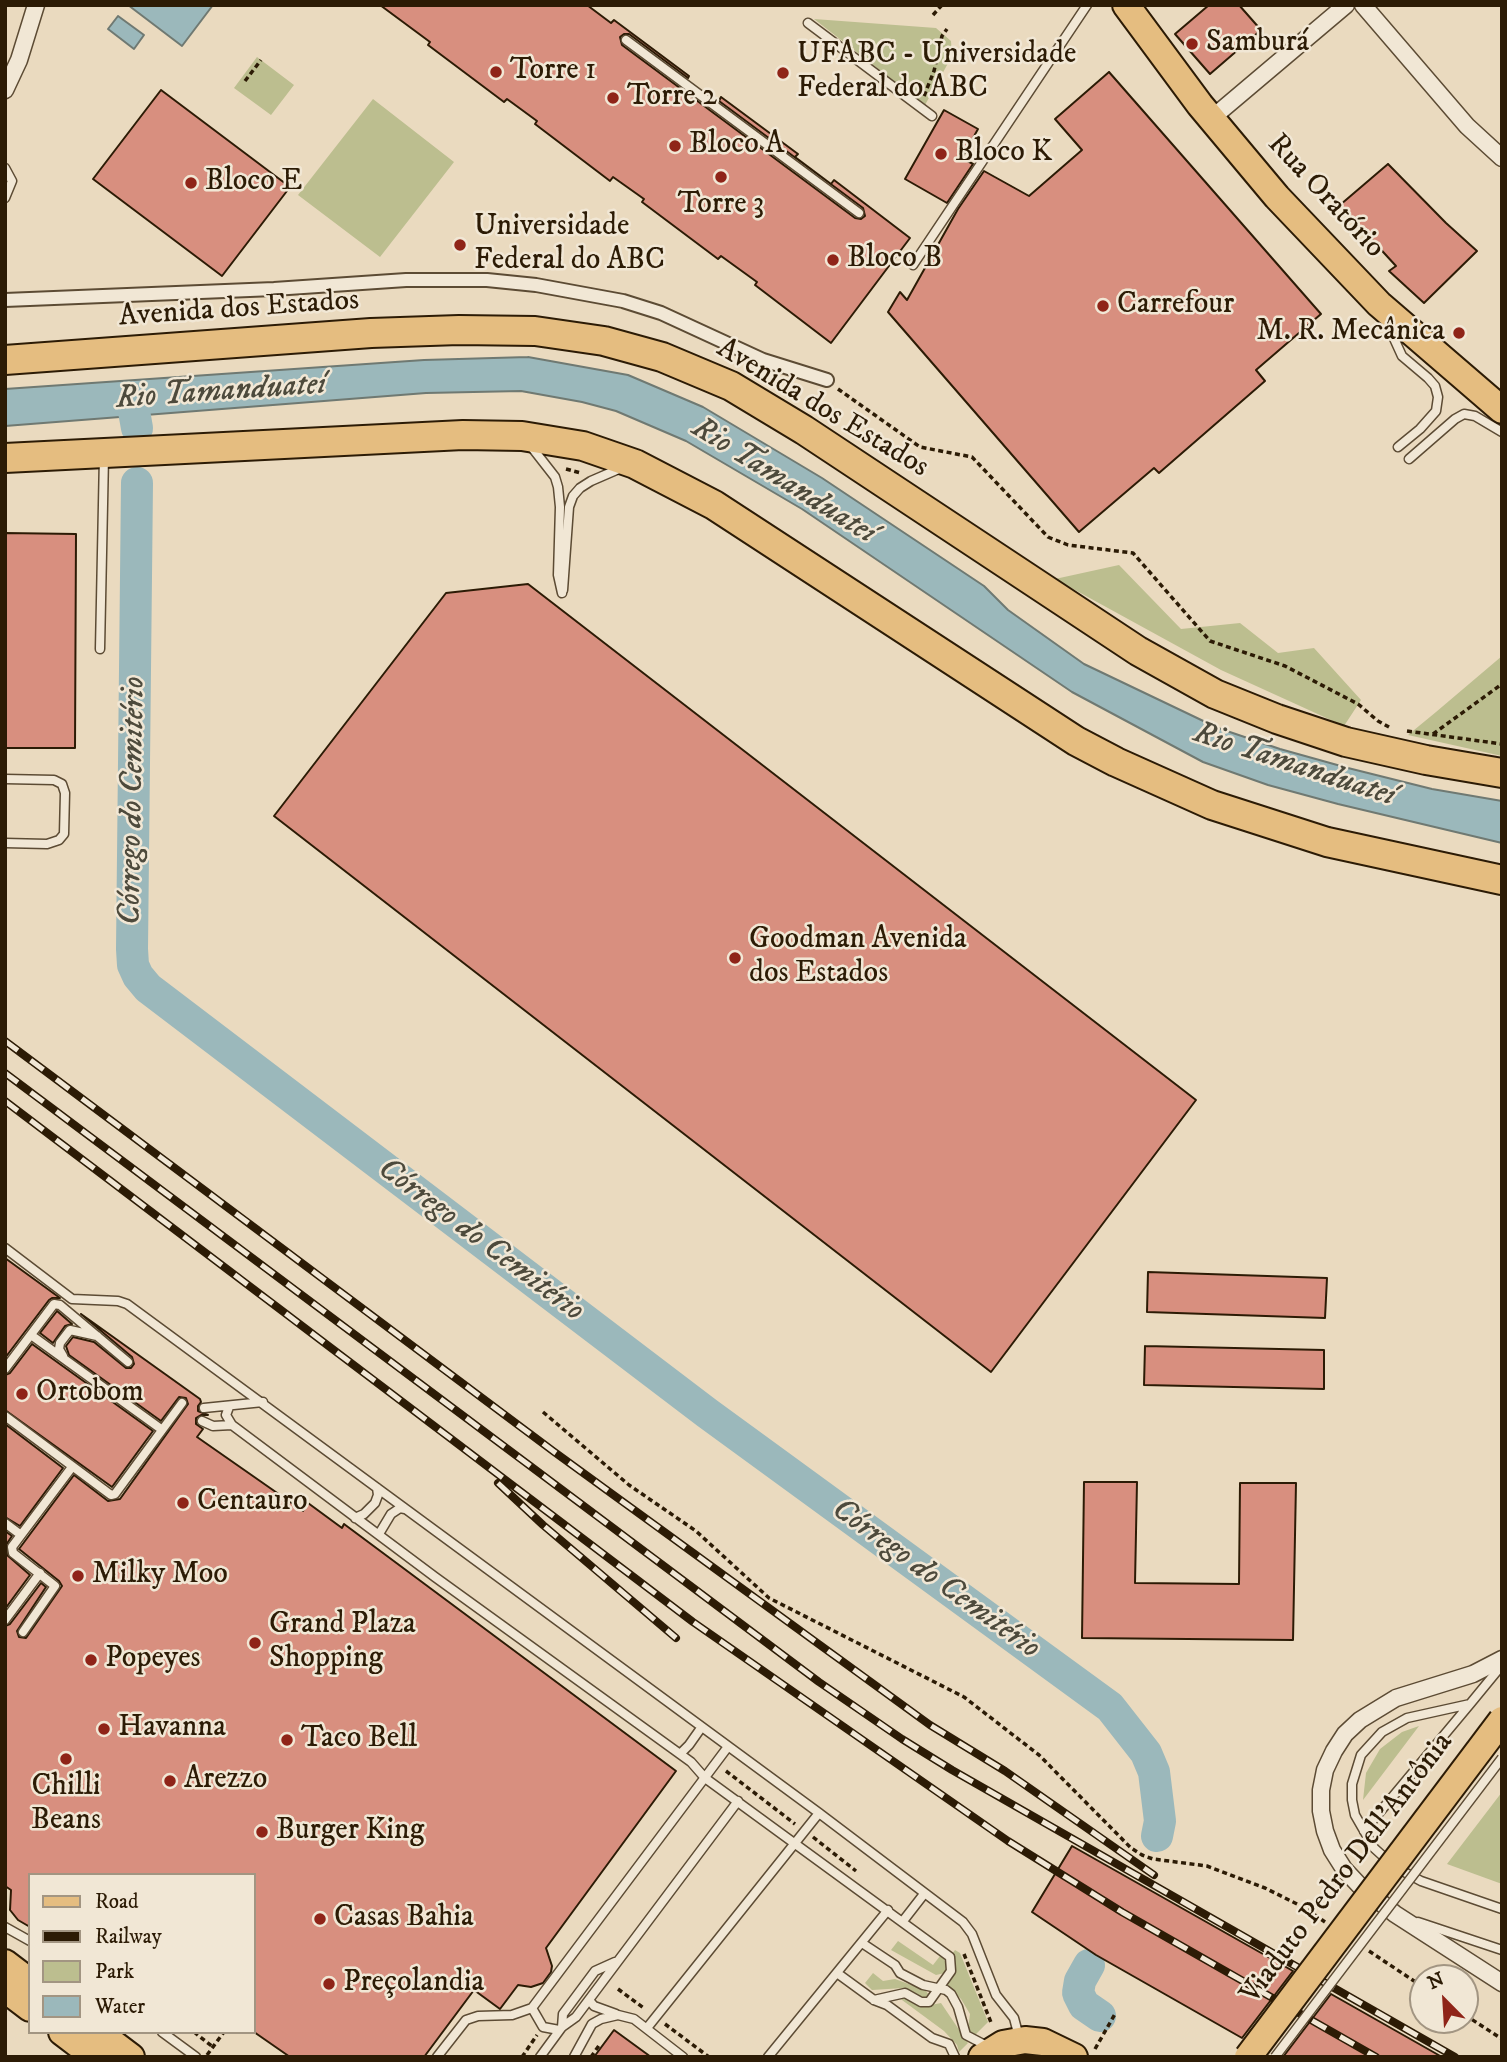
<!DOCTYPE html>
<html>
<head>
<meta charset="utf-8">
<style>
  body { margin:0 }
  #map { position:relative; width:1507px; height:2062px; overflow:hidden; background:#eadabf; font-family:"IM FELL DW Pica",serif }
  canvas { display:block }
  .frame { position:absolute; inset:0; border:7px solid #2c1b05; pointer-events:none }
  .legend { position:absolute; left:28px; top:1873px; width:228px; height:161px; box-sizing:border-box; background:#f1e7d5; border:2px solid #a29582; margin:0; padding:9px 12px; list-style:none; font-size:21px; color:#2c1b05 }
  .legend li { display:flex; align-items:center; gap:14px; height:35px }
  .legend b { width:35px; border:2px solid #a29582 }
  .north { position:absolute; left:1409px; top:1964px; width:70px; height:70px; box-sizing:border-box; background:#f1e7d5; border:2px solid #a29582; border-radius:50%; rotate:336deg; font-size:19px; font-weight:700; line-height:28px; text-align:center; color:#2c1b05 }
  .north::after { content:''; display:block; margin:auto; width:24px; height:32px; background:#8f2418; clip-path:polygon(50% 0,100% 100%,50% 72%,0 100%) }
</style>
</head>
<body>
<div id="map">
<canvas width="1507" height="2062"></canvas>
<div class="frame"></div>
<ul class="legend">
<li><b style="height:9px;background:#e5bd80"></b>Road</li>
<li><b style="height:9px;background:#2c1b05"></b>Railway</li>
<li><b style="height:19px;background:#bcbe8f"></b>Park</li>
<li><b style="height:19px;background:#9bb8bb"></b>Water</li>
</ul>
<div class="north">N</div>
</div>
<script>
const g = document.querySelector('canvas').getContext('2d');
g.lineJoin = 'round';
function paint(path, color) { g.fillStyle = color; g.fill(path, 'evenodd'); }
const toPath = rows => new Path2D(rows.map(r => 'M' + r).join(''));
function stroke(path, color, width, dash) { g.strokeStyle = color; g.lineWidth = width; g.lineCap = dash ? 'butt' : 'round'; g.setLineDash(dash || []); g.stroke(path); }
function drawText(font, color, halo, rows, align = 'center') {
  g.font = font + ' "IM FELL DW Pica",serif'; g.lineWidth = 5; g.setLineDash([]); g.textBaseline = 'middle'; g.strokeStyle = halo; g.fillStyle = color; for (const [text, x, y, turn = 0] of rows) {
    g.save(); g.translate(x, y); g.rotate((+turn || 0) * Math.PI / 180); g.textAlign = isNaN(turn) ? turn : align; if (halo) g.strokeText(text, 0, 0); g.fillText(text, 0, 0); g.restore();
  }
}
paint(toPath([
  [814,19,936,28,951,41,952,56,925,105],
  [257,57,294,85,271,115,234,88],
  [373,99,454,162,380,257,298,195],
  [1119,565,1181,629,1240,623,1278,653,1314,648,1361,700,1344,726,1221,670,1055,579],
  [1502,656,1502,756,1408,735,1436,712],
  [1419,1726,1363,1800,1366,1773,1380,1749,1402,1732],
  [1502,1792,1502,1884,1447,1864],
  [898,1941,933,1965,940,1956,944,1959,948,1968,945,1973,936,1975,891,1950],
  [955,1950,960,1953,988,2022,974,2036,968,2029,970,2014,961,1999,948,1986,948,1981,956,1971,952,1954],
  [873,1973,883,1981,895,1979,925,1990,930,1996,924,1998,904,1988,872,1990,865,1983],
  [903,1997,921,2007,941,2003,968,2043,959,2052,957,2045,944,2031,902,2000,901,1998]
]), '#bcbe8f');
const water = toPath([
  [128,5,213,5,182,46,128,5],
  [118,16,144,35,134,49,108,29,118,16],
  [528,357,628,375,703,407,822,478,984,586,1008,610,1084,664,1218,728,1280,749,1348,768,1432,789,1502,801,1502,843,1338,804,1268,785,1203,762,1072,692,802,509,686,441,616,411,582,402,521,391,426,393,5,426,5,389,424,360,528,357]
]);
paint(water, '#9bb8bb');
stroke(water, '#6f7972', 2);
stroke(toPath([
  [132,400,137,428],
  [137,483,132,949,133,965,138,976,148,988,707,1413,1110,1707,1146,1753,1154,1772,1160,1821,1157,1836],
  [1089,1965,1080,1981,1078,1993,1084,2005,1100,2016]
]), '#9bb8bb', 32);
const building = toPath([
  [380,5,587,5,611,23,614,20,689,76,688,78,629,34,624,34,620,37,622,45,855,218,861,219,865,216,863,208,719,101,721,97,798,154,795,157,831,184,834,180,910,238,831,343,755,285,757,282,721,256,718,259,642,202,644,199,613,177,610,181,535,124,537,121,507,99,504,102,428,45,430,42,380,5],
  [1209,5,1239,5,1261,30,1210,74,1175,34,1209,5],
  [1109,72,1321,314,1256,370,1265,381,1159,473,1154,468,1079,532,888,312,900,292,907,300,958,209,984,171,1029,196,1082,150,1055,119,1109,72],
  [161,90,290,187,222,276,93,179,161,90],
  [944,110,978,129,962,158,973,164,947,203,905,179,944,110],
  [1388,164,1446,223,1477,251,1424,303,1389,271,1396,266,1340,205,1388,164],
  [5,533,76,534,75,748,5,748,5,533],
  [528,584,1196,1100,991,1372,274,816,446,593,528,584],
  [5,1258,60,1298,52,1298,49,1300,5,1358,5,1258],
  [1148,1272,1327,1278,1325,1318,1147,1312,1148,1272],
  [57,1311,72,1324,65,1326,53,1343,40,1333,57,1311],
  [81,1314,200,1399,201,1402,198,1406,198,1411,208,1415,201,1415,196,1418,196,1424,203,1429,197,1437,303,1511,308,1503,342,1528,344,1524,676,1771,546,1948,552,1966,551,1972,543,1983,531,1987,518,1985,500,2009,474,1990,424,2057,290,2057,254,2032,254,1875,30,1875,30,1927,18,1920,10,1910,11,1890,5,1886,5,1626,10,1624,41,1583,46,1587,17,1631,19,1637,26,1638,62,1586,59,1581,19,1549,74,1475,108,1501,120,1499,188,1404,186,1398,179,1397,161,1421,69,1355,66,1346,73,1337,94,1342,126,1368,131,1368,134,1364,132,1357,81,1314],
  [32,1344,153,1431,112,1487,5,1410,5,1375,10,1373,32,1344],
  [1145,1346,1324,1350,1324,1389,1144,1385,1145,1346],
  [5,1424,63,1468,20,1526,5,1517,5,1424],
  [1084,1482,1137,1482,1135,1583,1239,1584,1240,1483,1296,1483,1293,1640,1082,1638,1084,1482],
  [5,1531,12,1536,6,1545,7,1555,30,1575,5,1609,5,1531],
  [1072,1846,1293,1971,1242,2038,1096,1955,1032,1912,1072,1846],
  [1331,1994,1442,2057,1283,2057,1331,1994],
  [614,2030,651,2057,594,2057,614,2030]
]);
paint(building, '#d88f7f');
stroke(building, '#2c1b05', 2);
const service = toPath([
  [808,23,932,116],
  [626,40,859,213],
  [5,168,12,181,5,198],
  [913,265,1087,5],
  [1387,323,1402,356,1428,378,1435,386,1438,397,1436,411,1420,429,1398,447],
  [530,445,555,477,558,487,560,507,558,575,562,593],
  [1409,459,1455,419,1464,414,1475,416,1502,432],
  [563,590,569,507,573,496,580,488,591,481,621,468],
  [100,649,104,456],
  [5,779,54,780,62,784,65,793,64,834,59,840,47,844,5,843],
  [5,1248,72,1299,118,1301,127,1304,819,1813,963,1922,972,1934,996,1995,1014,2018,1019,2037],
  [31,1335,161,1429],
  [63,1356,59,1349,60,1343,70,1330,97,1336],
  [5,1369,54,1304,60,1305,128,1362],
  [229,1407,226,1415,232,1425,435,1577,691,1762,705,1778,950,1957,951,1971,929,2002,921,2002,905,1993,874,2000],
  [204,1408,263,1402],
  [5,1416,111,1495,115,1494,182,1403],
  [202,1421,213,1426,232,1425],
  [355,1518,364,1514,375,1503,378,1495,377,1488],
  [5,1523,21,1535],
  [379,1534,391,1514,400,1508,405,1509],
  [5,1620,40,1573],
  [23,1632,55,1586,13,1553,12,1547,72,1467],
  [1502,1665,1470,1704,1407,1718,1382,1732,1361,1755,1352,1784,1352,1800,1355,1815,1374,1848,1395,1867,1421,1881,1502,1909],
  [680,1754,689,1745,701,1728],
  [1364,1831,1470,1704],
  [903,1921,924,1894],
  [1418,1922,1502,1950],
  [5,1927,30,1941],
  [862,1943,895,1965,900,1973,923,1985,946,1990,951,1994,958,2007,966,2035,987,2046],
  [837,1973,874,2000,887,2005,932,2038,949,2044,955,2057],
  [589,2000,594,2006,616,2014],
  [532,2008,543,2027,559,2030],
  [562,2027,563,2014,595,1971,615,1962],
  [647,2028,819,1813],
  [162,2032,196,2057],
  [437,2057,466,2020,478,2016,512,2015,532,2008,727,1748],
  [540,2057,562,2027,576,2017,738,1801],
  [574,2057,592,2024,601,2019,618,2015,634,2019,683,2057],
  [768,2057,888,1910]
]);
const pedestrian = toPath([
  [5,300,274,289,406,280,487,280,536,285,623,301,661,313,763,360,827,380]
]);
const minor = toPath([
  [1363,5,1467,126,1502,158],
  [5,90,19,60,36,5],
  [1211,119,1346,5],
  [1502,1659,1473,1674,1396,1698,1360,1720,1345,1734,1334,1751,1325,1770,1321,1790,1321,1811,1325,1831,1332,1850,1344,1869,1359,1885,1395,1914,1502,1983]
]);
const primary = toPath([
  [1126,5,1200,105,1277,197,1379,304,1502,410],
  [5,1963,30,1982],
  [5,1989,30,2008],
  [62,2032,95,2057],
  [98,2032,131,2057],
  [982,2057,1003,2044,1025,2040,1043,2042,1074,2057]
]);
const trunk = toPath([
  [5,360,371,333,459,330,535,331,604,341,662,357,731,386,804,430,1138,651,1215,694,1277,719,1346,742,1426,760,1502,773],
  [5,458,463,435,522,436,583,446,635,464,714,505,1076,741,1116,762,1212,805,1327,842,1502,880]
]);
stroke(service, '#5c4b34', 11);
stroke(pedestrian, '#5c4b34', 16);
stroke(minor, '#5c4b34', 19);
stroke(primary, '#2c1b05', 30);
stroke(trunk, '#2c1b05', 32);
stroke(toPath([
  [933,15,942,5],
  [245,81,261,60],
  [924,96,934,71,942,36,947,29],
  [838,389,920,447,972,457,1048,537,1068,545,1133,553,1210,641,1285,666,1358,704,1378,721,1389,727],
  [566,469,581,473],
  [1407,731,1502,744],
  [1433,734,1502,684],
  [543,1412,629,1485,696,1531,769,1598,964,1697,1039,1755,1131,1848,1142,1855,1153,1859,1207,1866,1265,1888,1305,1908,1325,1922],
  [726,1771,795,1824],
  [813,1837,856,1871],
  [1369,1951,1423,1987],
  [964,1954,992,2025],
  [618,1989,645,2009],
  [1465,2015,1502,2039],
  [665,2024,709,2057],
  [194,2032,213,2047],
  [1095,2049,1115,2014],
  [207,2055,224,2032],
  [522,2057,537,2035],
  [591,2057,600,2044]
]), '#2c1b05', 3.5, [5, 3.5]);
stroke(service, '#f1e7d5', 8);
stroke(pedestrian, '#f1e7d5', 12);
stroke(minor, '#f1e7d5', 16);
stroke(primary, '#e5bd80', 26);
stroke(trunk, '#e5bd80', 28);
const rail = toPath([
  [5,1041,553,1451,930,1725,1005,1771,1154,1875],
  [5,1073,819,1682,902,1739,952,1770,1455,2057],
  [5,1101,693,1622,1008,1841,1122,1912,1376,2057],
  [498,1483,543,1525,676,1638]
]);
stroke(rail, '#2c1b05', 8);
stroke(rail, '#f1e7d5', 5, [16]);
const serviceBridge = toPath([
  [1275,2057,1502,1758]
]);
const primaryBridge = toPath([
  [1248,2057,1502,1720]
]);
stroke(serviceBridge, '#5c4b34', 11, []);
stroke(primaryBridge, '#2c1b05', 30, []);
stroke(serviceBridge, '#f1e7d5', 8);
stroke(primaryBridge, '#e5bd80', 26);
for (const [x, y, r, color] of [
  [1192,44,7,"#8f2418"],
  [496,72,7,"#8f2418"],
  [783,73,7,"#8f2418"],
  [613,98,7,"#8f2418"],
  [675,146,7,"#8f2418"],
  [941,154,7,"#8f2418"],
  [721,177,7,"#8f2418"],
  [191,183,7,"#8f2418"],
  [460,245,7,"#8f2418"],
  [833,260,7,"#8f2418"],
  [1103,306,7,"#8f2418"],
  [1459,333,7,"#8f2418"],
  [735,958,7,"#8f2418"],
  [22,1394,7,"#8f2418"],
  [183,1503,7,"#8f2418"],
  [78,1576,7,"#8f2418"],
  [255,1643,7,"#8f2418"],
  [91,1660,7,"#8f2418"],
  [104,1729,7,"#8f2418"],
  [287,1740,7,"#8f2418"],
  [66,1759,7,"#8f2418"],
  [170,1781,7,"#8f2418"],
  [262,1832,7,"#8f2418"],
  [320,1919,7,"#8f2418"],
  [329,1984,7,"#8f2418"]
]) { const dot = new Path2D(); dot.arc(x, y, r, 0, 2 * Math.PI); g.fillStyle = color; g.fill(dot); stroke(dot, '#f1e7d5', 2.5); }
drawText('30px', '#2c1b05', '#f1e7d5', [
  ["Samburá",1206,44],
  ["UFABC - Universidade",797,56],
  ["Federal do ABC",797,90],
  ["Torre 1",510,72],
  ["Torre 2",627,98],
  ["Bloco A",689,146],
  ["Bloco K",955,154],
  ["Bloco E",205,183],
  ["Torre 3",721,206,"center"],
  ["Universidade",474,228],
  ["Federal do ABC",474,262],
  ["Bloco B",847,260],
  ["Carrefour",1117,306],
  ["M. R. Mecânica",1445,333,"right"],
  ["Goodman Avenida",749,941],
  ["dos Estados",749,975],
  ["Ortobom",36,1394],
  ["Centauro",197,1503],
  ["Milky Moo",92,1576],
  ["Grand Plaza",269,1626],
  ["Shopping",269,1660],
  ["Popeyes",105,1660],
  ["Havanna",118,1729],
  ["Taco Bell",301,1740],
  ["Arezzo",184,1781],
  ["Chilli",66,1788,"center"],
  ["Beans",66,1822,"center"],
  ["Burger King",276,1832],
  ["Casas Bahia",334,1919],
  ["Preçolandia",343,1984]
], 'left');
drawText('30px', '#2c1b05', '#f1e7d5', [
  ["Rua Oratório",1325,197,47],
  ["Avenida dos Estados",239,310,-4],
  ["Avenida dos Estados",822,409,31],
  ["Viaduto Pedro Dell'Antônia",1348,1869,-53]
]);
drawText('italic 32px', '#4d4a3c', '#f1e7d5', [
  ["Rio Tamanduateí",221,393,-4],
  ["Rio Tamanduateí",783,482,32],
  ["Rio Tamanduateí",1294,766,18],
  ["Córrego do Cemitério",134,801,-89],
  ["Córrego do Cemitério",480,1241,37],
  ["Córrego do Cemitério",935,1580,36]
]);
</script>
</body>
</html>
